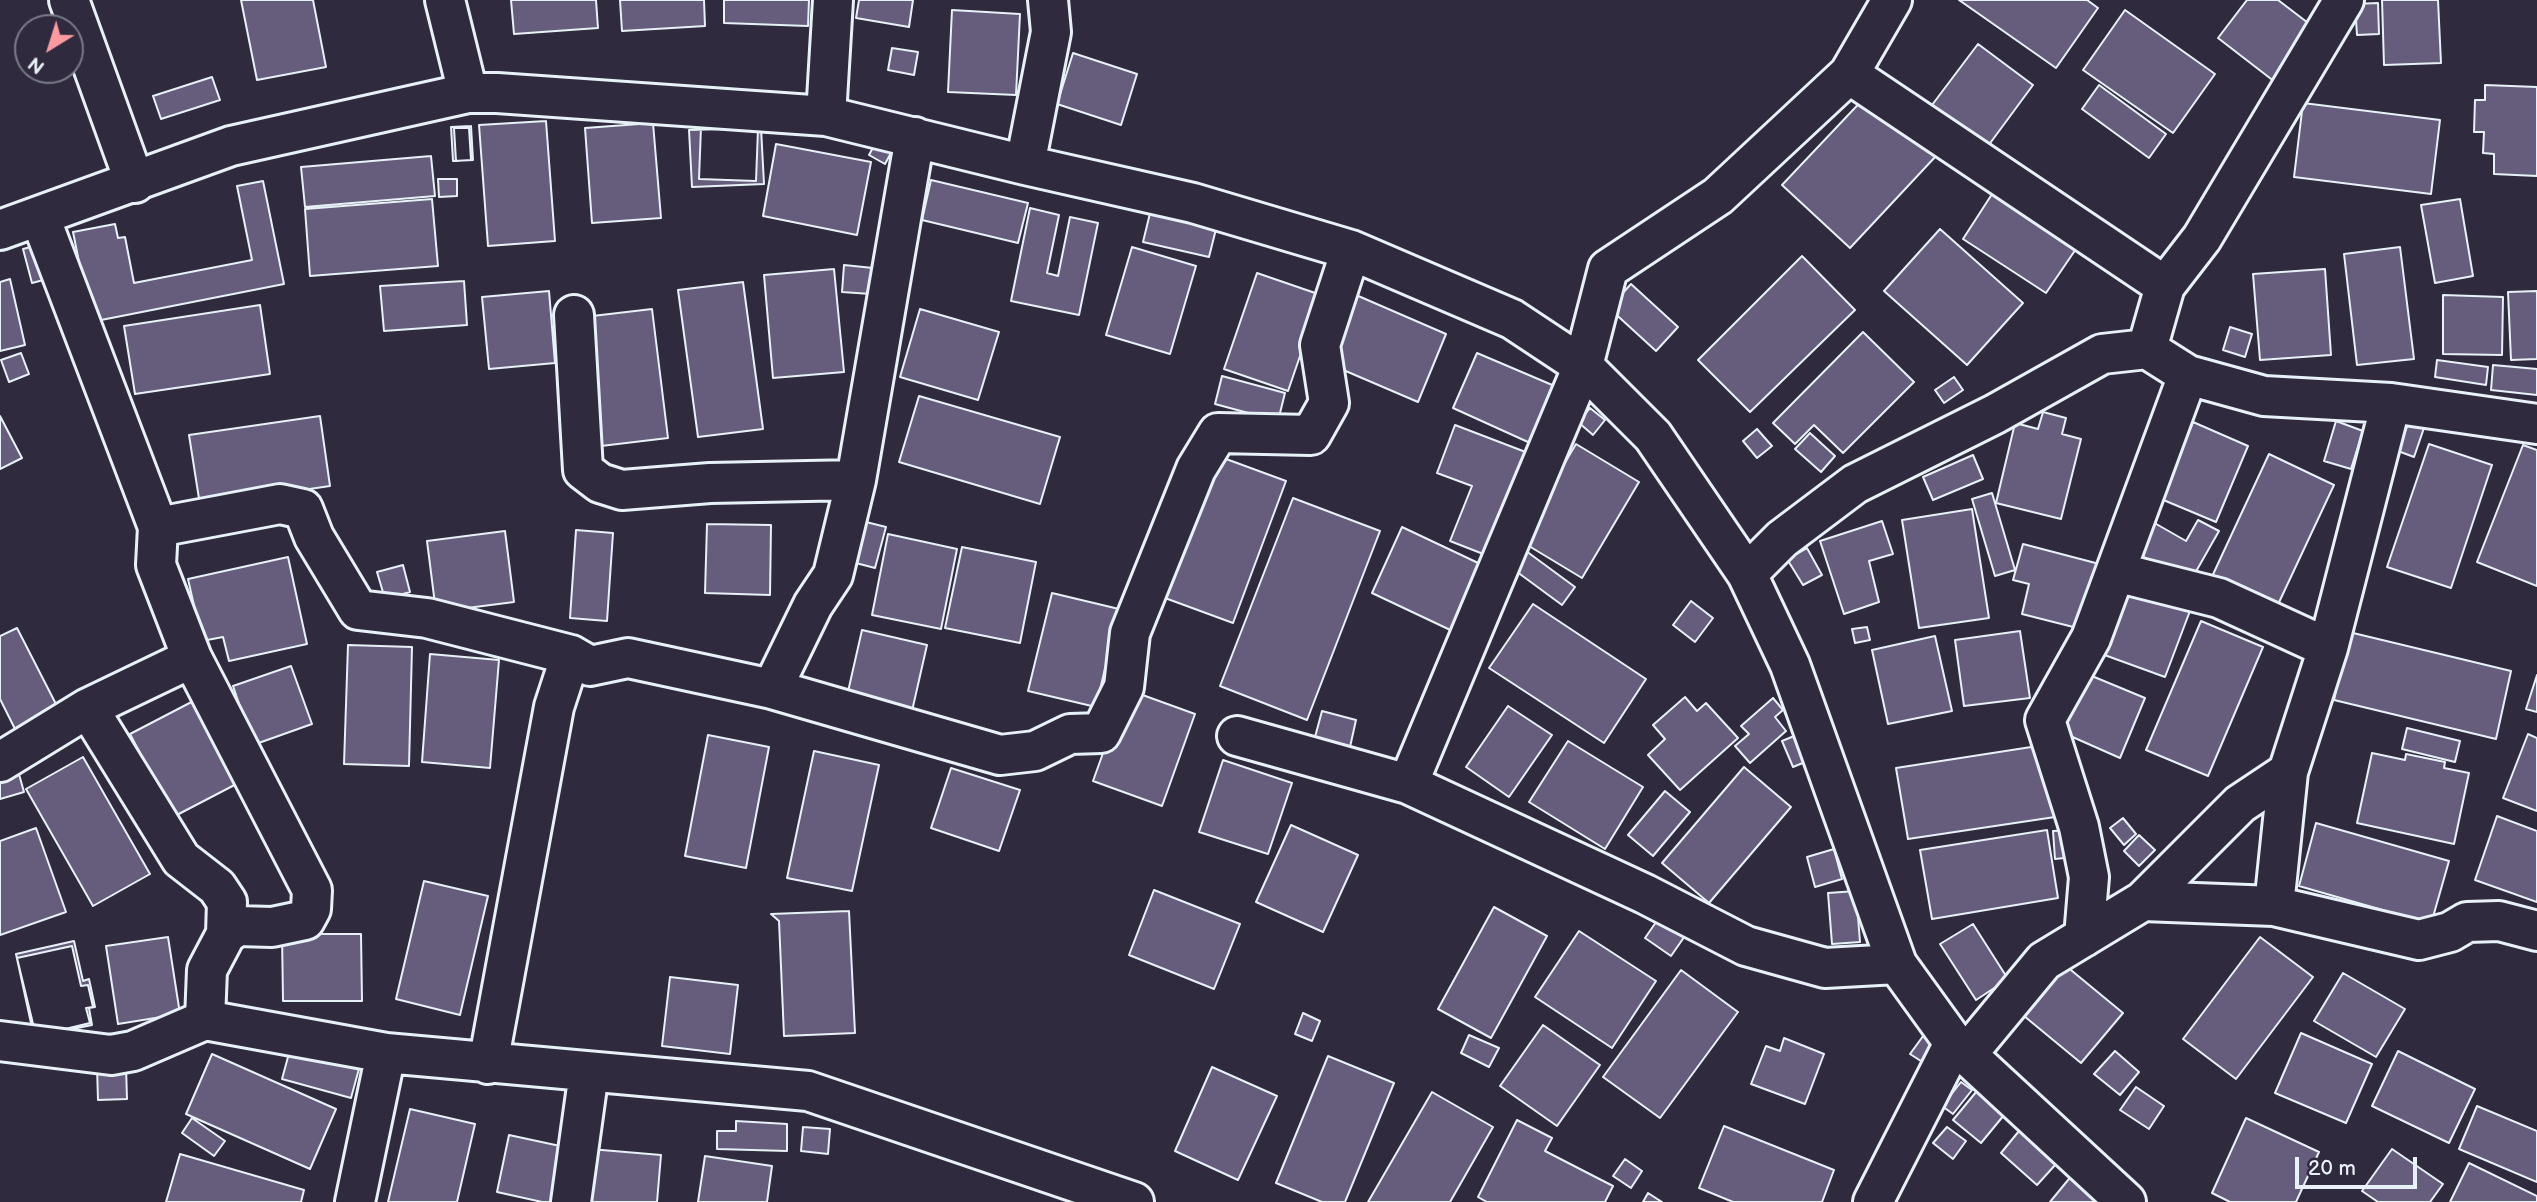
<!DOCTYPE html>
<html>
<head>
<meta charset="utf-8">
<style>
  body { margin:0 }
  #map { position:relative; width:2537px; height:1202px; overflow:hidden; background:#2f2a3d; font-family:"Balsamiq Sans",sans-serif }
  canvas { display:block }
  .north { position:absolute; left:14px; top:14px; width:70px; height:70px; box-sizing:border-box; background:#2f2a3d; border:2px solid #797a88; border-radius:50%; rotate:218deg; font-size:19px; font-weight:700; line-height:28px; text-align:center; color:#e8f1f8 }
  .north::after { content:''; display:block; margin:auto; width:24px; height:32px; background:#ff9aa2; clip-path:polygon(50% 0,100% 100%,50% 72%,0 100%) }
  .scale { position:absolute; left:2295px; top:1157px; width:122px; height:32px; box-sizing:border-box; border:4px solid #e8f1f8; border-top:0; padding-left:9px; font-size:21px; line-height:24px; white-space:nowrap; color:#e8f1f8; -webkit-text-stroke:5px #2f2a3d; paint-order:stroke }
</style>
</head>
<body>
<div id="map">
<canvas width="2537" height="1202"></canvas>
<div class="north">N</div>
<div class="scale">20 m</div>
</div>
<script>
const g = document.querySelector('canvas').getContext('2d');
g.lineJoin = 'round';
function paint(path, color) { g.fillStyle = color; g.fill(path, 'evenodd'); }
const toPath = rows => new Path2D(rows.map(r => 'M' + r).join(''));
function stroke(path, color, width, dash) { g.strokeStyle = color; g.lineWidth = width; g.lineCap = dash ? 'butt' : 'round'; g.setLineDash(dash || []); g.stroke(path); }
const building = toPath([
  [241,0,313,0,326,67,257,80,241,0],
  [511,0,596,0,598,28,514,34,511,0],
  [620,0,704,0,705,26,622,31,620,0],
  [724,0,809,0,808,26,724,23,724,0],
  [859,0,913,0,909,27,856,18,859,0],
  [1959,0,2087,0,2098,8,2056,68,1959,0],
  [2247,0,2278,0,2316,29,2275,82,2218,38,2247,0],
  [2382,0,2438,0,2441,63,2384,65,2382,0],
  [2378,3,2379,34,2357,35,2355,4,2378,3],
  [952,10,1020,14,1016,95,948,92,952,10],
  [2125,10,2215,74,2173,133,2083,70,2125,10],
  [1978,44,2033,85,1988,146,1932,105,1978,44],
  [892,48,918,52,914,75,888,70,892,48],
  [1073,53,1137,74,1121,125,1057,104,1073,53],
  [212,77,220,100,161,119,153,96,212,77],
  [2099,85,2166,134,2149,158,2082,109,2099,85],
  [2485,85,2537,87,2537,176,2494,174,2494,154,2483,153,2484,132,2474,132,2475,100,2485,100,2485,85],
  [1869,93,1936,156,1850,248,1782,185,1869,93],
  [2303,103,2440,120,2431,194,2294,177,2303,103],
  [546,121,555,241,488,246,479,125,546,121],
  [653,123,661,218,592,223,585,128,653,123],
  [471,126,473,160,453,161,451,127,471,126],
  [701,127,758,129,756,181,699,179,701,127],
  [454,128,469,128,471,160,456,161,454,128],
  [761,128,764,184,692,187,689,130,761,128],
  [876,142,892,151,885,164,869,155,876,142],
  [776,144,871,162,857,235,763,216,776,144],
  [431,156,435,196,305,207,301,167,431,156],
  [438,179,457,179,457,196,439,197,438,179],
  [931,180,1028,203,1018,243,922,220,931,180],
  [263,181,284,284,91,322,73,232,115,224,118,238,125,237,134,283,252,260,237,186,263,181],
  [1994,191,2078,246,2046,293,1963,239,1994,191],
  [432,199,438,266,310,276,305,209,432,199],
  [2460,199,2473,276,2435,283,2421,205,2460,199],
  [1152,205,1218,221,1209,257,1143,242,1152,205],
  [1030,208,1059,215,1047,273,1058,276,1070,217,1098,223,1079,315,1011,301,1030,208],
  [1940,229,2023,303,1967,365,1884,291,1940,229],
  [42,244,51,278,32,283,23,249,42,244],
  [1132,247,1196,266,1170,354,1106,335,1132,247],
  [2400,247,2414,359,2357,365,2344,254,2400,247],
  [1802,256,1855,310,1750,412,1698,360,1802,256],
  [844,265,873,268,871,294,842,292,844,265],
  [834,269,844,372,773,378,764,275,834,269],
  [2325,269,2331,355,2260,360,2253,274,2325,269],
  [1257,273,1321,295,1288,391,1224,369,1257,273],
  [10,279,25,345,0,351,0,282,10,279],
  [464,281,467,325,384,331,380,286,464,281],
  [743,282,763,429,698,437,678,290,743,282],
  [1631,284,1678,327,1656,351,1609,308,1631,284],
  [549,291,555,363,489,369,482,297,549,291],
  [2537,291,2537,359,2511,360,2508,292,2537,291],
  [1356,295,1446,334,1418,402,1327,363,1356,295],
  [2443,295,2503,297,2502,355,2443,354,2443,295],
  [260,305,270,374,135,394,124,326,260,305],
  [652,309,668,438,601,446,584,317,652,309],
  [920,309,999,332,978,400,900,377,920,309],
  [2230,327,2252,334,2245,357,2223,350,2230,327],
  [1863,332,1914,382,1843,453,1814,425,1795,444,1773,423,1863,332],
  [21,353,29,374,9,382,1,360,21,353],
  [1477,353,1564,390,1539,447,1453,408,1477,353],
  [2437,360,2488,367,2486,385,2435,377,2437,360],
  [2493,365,2537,369,2537,395,2491,390,2493,365],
  [1222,376,1285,393,1278,421,1215,404,1222,376],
  [1954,377,1963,390,1944,403,1935,390,1954,377],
  [919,396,1060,437,1040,504,899,462,919,396],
  [1590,408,1605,420,1593,435,1578,422,1590,408],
  [2043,412,2066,418,2062,434,2081,439,2061,519,1996,503,2015,423,2038,429,2043,412],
  [0,416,22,458,0,469,0,416],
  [320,416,330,486,200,505,189,435,320,416],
  [2336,421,2363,431,2351,469,2324,461,2336,421],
  [2409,421,2425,425,2414,457,2398,451,2409,421],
  [2193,422,2248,446,2216,522,2161,499,2193,422],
  [1455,425,1536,456,1496,559,1450,541,1472,486,1437,473,1455,425],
  [1757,429,1772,446,1757,458,1743,441,1757,429],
  [1810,433,1835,456,1821,472,1795,449,1810,433],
  [1576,444,1639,482,1582,578,1519,540,1576,444],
  [2429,444,2492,465,2451,588,2387,567,2429,444],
  [2523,445,2537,450,2537,586,2477,562,2523,445],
  [2269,454,2334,485,2274,613,2209,583,2269,454],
  [1973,455,1983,479,1933,500,1923,477,1973,455],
  [1218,456,1286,481,1233,623,1165,598,1218,456],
  [1992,493,2015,570,1995,576,1972,499,1992,493],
  [1293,498,1380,531,1307,720,1220,686,1293,498],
  [1972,509,1989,618,1919,628,1902,520,1972,509],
  [2198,520,2219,531,2190,582,2134,552,2151,521,2186,541,2198,520],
  [862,521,886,527,875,568,852,562,862,521],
  [1882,521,1893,554,1869,561,1879,602,1844,614,1820,541,1882,521],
  [707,524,771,525,770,595,705,593,707,524],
  [1402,527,1493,570,1463,636,1372,593,1402,527],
  [576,530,613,533,607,621,570,618,576,530],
  [505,531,514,602,436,612,427,541,505,531],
  [888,534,957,549,941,629,872,615,888,534],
  [2023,544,2107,566,2089,631,2022,614,2029,584,2013,580,2023,544],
  [962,547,1036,562,1020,643,945,628,962,547],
  [1522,548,1575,587,1562,605,1509,566,1522,548],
  [1807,548,1822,575,1803,585,1787,559,1807,548],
  [288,557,307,644,229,661,223,637,202,641,188,579,288,557],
  [403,565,410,592,385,599,377,572,403,565],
  [2128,578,2193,603,2165,677,2099,653,2128,578],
  [1052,593,1119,609,1096,707,1028,691,1052,593],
  [1691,601,1713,618,1695,642,1673,625,1691,601],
  [1533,604,1646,679,1604,743,1489,668,1533,604],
  [2201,621,2263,647,2208,776,2146,750,2201,621],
  [1867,627,1870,640,1855,643,1852,629,1867,627],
  [17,628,59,710,16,731,0,699,0,636,17,628],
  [862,630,927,645,912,711,847,696,862,630],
  [2020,631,2030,698,1964,706,1955,640,2020,631],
  [2349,632,2511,671,2496,739,2334,700,2349,632],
  [1935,636,1952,711,1888,724,1872,650,1935,636],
  [348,645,412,647,409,766,344,764,348,645],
  [430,654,499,660,490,768,422,762,430,654],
  [291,666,312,724,253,745,233,686,291,666],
  [2075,669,2145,698,2120,758,2050,727,2075,669],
  [2537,675,2537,712,2526,709,2537,675],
  [1126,689,1195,714,1162,806,1093,781,1126,689],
  [203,696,246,779,173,817,130,734,203,696],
  [1685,697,1697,711,1706,703,1738,738,1680,790,1648,755,1665,739,1653,725,1685,697],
  [1773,698,1783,710,1775,717,1786,731,1750,763,1735,746,1749,734,1741,726,1773,698],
  [1508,706,1552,735,1509,797,1466,767,1508,706],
  [1322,711,1356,720,1350,747,1315,737,1322,711],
  [2407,728,2460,741,2455,762,2402,749,2407,728],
  [1799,734,1810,760,1793,767,1782,741,1799,734],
  [2528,734,2537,738,2537,811,2503,798,2528,734],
  [708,735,769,747,746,868,685,856,708,735],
  [1568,741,1643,787,1605,849,1529,802,1568,741],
  [2044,745,2055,817,1908,839,1896,768,2044,745],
  [814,751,879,765,852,891,787,878,814,751],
  [2372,753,2405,760,2406,754,2445,762,2444,768,2469,773,2454,844,2357,823,2372,753],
  [83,757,150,874,93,906,26,789,83,757],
  [15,760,24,792,0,799,0,765,15,760],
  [1223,760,1292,783,1268,854,1199,832,1223,760],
  [1744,767,1791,807,1709,903,1662,863,1744,767],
  [951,768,1020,790,999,851,931,828,951,768],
  [1665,791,1690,812,1653,856,1628,835,1665,791],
  [2497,816,2537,831,2537,902,2475,880,2497,816],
  [2123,818,2136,834,2124,845,2110,828,2123,818],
  [2316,823,2449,861,2431,924,2299,886,2316,823],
  [1291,825,1358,855,1323,932,1256,902,1291,825],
  [36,828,66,912,0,935,0,841,36,828],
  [2047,830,2058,898,1932,919,1920,850,2047,830],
  [2073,830,2074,857,2055,859,2053,831,2073,830],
  [2139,835,2155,850,2139,866,2124,851,2139,835],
  [1834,849,1842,879,1815,887,1807,857,1834,849],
  [424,881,488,896,460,1015,396,999,424,881],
  [1154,890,1240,924,1214,989,1129,955,1154,890],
  [1856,891,1860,942,1832,944,1828,893,1856,891],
  [1494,907,1547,936,1491,1038,1438,1009,1494,907],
  [849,911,855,1033,784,1036,779,921,771,914,849,911],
  [1661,915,1687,933,1671,956,1645,938,1661,915],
  [1973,924,2008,979,1976,1000,1940,944,1973,924],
  [1579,931,1656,981,1612,1048,1535,997,1579,931],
  [282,934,361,934,362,1001,283,1001,282,934],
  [168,937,180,1014,118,1024,106,946,168,937],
  [2260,937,2313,977,2236,1079,2183,1039,2260,937],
  [74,941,83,981,89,979,95,1007,89,1008,92,1025,34,1037,16,954,74,941],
  [72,946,81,986,88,985,93,1007,86,1008,90,1023,36,1036,17,958,72,946],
  [2060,961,2123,1013,2081,1063,2018,1011,2060,961],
  [1681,970,1738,1012,1660,1118,1603,1077,1681,970],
  [2343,973,2405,1009,2376,1057,2314,1021,2343,973],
  [670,977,738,985,730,1054,662,1046,670,977],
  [1303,1013,1320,1021,1312,1041,1295,1034,1303,1013],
  [1543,1025,1600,1065,1557,1126,1500,1086,1543,1025],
  [1926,1032,1939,1041,1924,1063,1910,1054,1926,1032],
  [2301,1033,2372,1064,2346,1123,2275,1093,2301,1033],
  [1469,1035,1499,1048,1489,1067,1461,1053,1469,1035],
  [1784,1038,1824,1054,1805,1104,1751,1084,1766,1046,1780,1051,1784,1038],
  [291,1046,360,1065,351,1098,282,1079,291,1046],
  [2115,1051,2139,1072,2120,1095,2094,1074,2115,1051],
  [2398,1051,2475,1089,2449,1143,2372,1106,2398,1051],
  [212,1054,336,1109,310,1169,186,1114,212,1054],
  [1328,1056,1394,1083,1345,1202,1322,1202,1276,1183,1328,1056],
  [126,1066,127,1099,98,1100,97,1067,126,1066],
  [1212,1067,1277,1096,1238,1180,1175,1151,1212,1067],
  [1961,1082,1972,1090,1953,1114,1942,1106,1961,1082],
  [1981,1086,2009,1109,1981,1143,1953,1120,1981,1086],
  [2136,1087,2164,1106,2149,1129,2120,1110,2136,1087],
  [1432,1092,1493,1127,1450,1202,1368,1202,1432,1092],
  [2477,1106,2537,1131,2537,1182,2459,1149,2477,1106],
  [410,1109,475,1124,457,1202,388,1202,410,1109],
  [192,1118,225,1141,214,1156,182,1133,192,1118],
  [2246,1118,2319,1152,2296,1202,2230,1202,2212,1193,2246,1118],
  [1517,1120,1552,1138,1545,1151,1613,1186,1605,1202,1487,1202,1478,1197,1517,1120],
  [736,1121,787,1124,787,1151,717,1149,717,1131,736,1131,736,1121],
  [1724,1126,1834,1170,1822,1202,1733,1202,1699,1188,1724,1126],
  [803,1127,830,1129,828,1154,801,1151,803,1127],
  [1947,1127,1966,1141,1953,1159,1933,1143,1947,1127],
  [2019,1131,2056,1164,2037,1185,2001,1153,2019,1131],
  [509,1135,574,1149,563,1202,542,1202,497,1192,509,1135],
  [590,1149,661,1155,657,1202,586,1202,590,1149],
  [2392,1149,2443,1184,2430,1202,2378,1202,2362,1191,2392,1149],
  [180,1154,304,1190,301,1202,166,1202,180,1154],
  [705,1156,772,1166,767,1202,698,1202,705,1156],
  [1625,1159,1642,1171,1631,1188,1613,1176,1625,1159],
  [2469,1163,2537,1196,2537,1202,2450,1202,2469,1163],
  [2073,1174,2098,1202,2050,1202,2073,1174],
  [1648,1193,1662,1202,1643,1202,1648,1193]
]);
paint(building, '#655d7b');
stroke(building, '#e8f1f8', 2);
const minor = toPath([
  [69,0,135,183],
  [445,0,468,93],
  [1849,74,2165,286],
  [826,116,833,0],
  [1025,165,1051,32,1048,0],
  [40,217,158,527,156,565,192,658,312,890,311,909,305,920,272,927,238,926,226,934],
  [0,230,231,146,468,93,497,93,826,116,1025,165,1193,203,1351,250,1512,319,1583,366,1653,436,1747,574,1790,665,1897,964,1954,1043,2126,1202],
  [574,315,583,470,600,483,622,490,710,483,856,480],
  [2147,349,2165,286,2202,238,2344,0],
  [158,527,280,504,303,509,314,537,358,610,427,618,571,655,590,666,628,658,772,689,1000,755,1035,751,1070,734,1101,733,1124,687,1130,633,1196,469,1218,433,1311,435,1329,403,1320,345,1351,250],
  [2116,572,2219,598,2328,648],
  [1747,574,1782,539,1855,484,1995,414,2102,354,2147,349,2188,375,2264,396,2391,403,2537,424],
  [772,689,813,605,833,575,856,480,915,137],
  [88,708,181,859,217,887,227,902,226,934,207,970,205,1020],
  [1237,736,1408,784,1645,894,1746,946,1825,968,1897,964],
  [0,762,88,708,192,658],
  [1408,784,1583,366,1608,269,1718,196,1849,74,1892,0],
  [2143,901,2274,906,2419,940,2450,932,2467,922,2499,921,2537,931],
  [2274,906,2288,772,2328,648,2391,403],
  [2084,937,2089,877,2079,827,2045,720,2091,638,2188,375],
  [0,1041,111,1055,133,1051,205,1020,386,1053,808,1091,1134,1202],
  [1967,1054,2044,961,2143,901,2240,804,2288,772],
  [488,1064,554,707,571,655],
  [355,1202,386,1053],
  [571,1202,589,1072],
  [1873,1202,1954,1043]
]);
stroke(minor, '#e8f1f8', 44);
stroke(minor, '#2f2a3d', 38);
</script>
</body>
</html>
